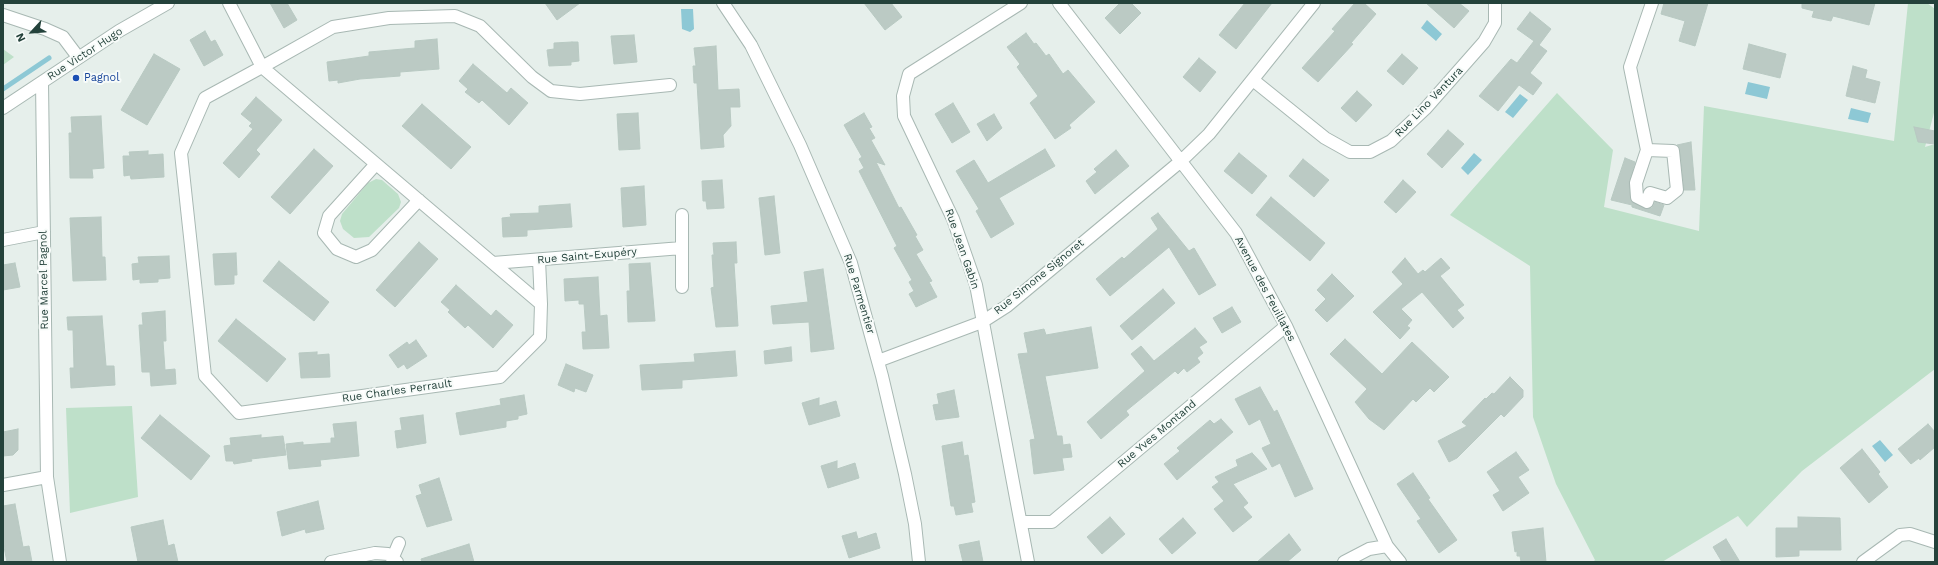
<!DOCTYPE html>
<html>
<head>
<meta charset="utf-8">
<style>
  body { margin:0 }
  #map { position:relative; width:1938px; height:565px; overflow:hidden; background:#e6efeb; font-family:"Work Sans",sans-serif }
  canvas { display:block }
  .frame { position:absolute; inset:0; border:4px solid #24423b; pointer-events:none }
  .north { position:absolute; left:12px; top:12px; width:40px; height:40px; -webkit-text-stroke:3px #f7fbf9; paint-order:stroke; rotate:244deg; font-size:11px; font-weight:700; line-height:16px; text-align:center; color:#24423b }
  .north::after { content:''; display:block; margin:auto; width:14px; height:18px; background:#24423b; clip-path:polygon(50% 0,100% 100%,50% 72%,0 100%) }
</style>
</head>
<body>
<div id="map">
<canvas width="1938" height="565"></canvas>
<div class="frame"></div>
<div class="north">N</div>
</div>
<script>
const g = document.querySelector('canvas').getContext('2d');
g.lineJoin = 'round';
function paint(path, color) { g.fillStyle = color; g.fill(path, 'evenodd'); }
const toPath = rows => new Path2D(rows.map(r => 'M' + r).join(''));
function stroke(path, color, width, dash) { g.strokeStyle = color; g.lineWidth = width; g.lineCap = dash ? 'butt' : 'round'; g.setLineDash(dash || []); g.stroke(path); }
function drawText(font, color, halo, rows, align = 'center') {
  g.font = font + ' "Work Sans",sans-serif'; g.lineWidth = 4; g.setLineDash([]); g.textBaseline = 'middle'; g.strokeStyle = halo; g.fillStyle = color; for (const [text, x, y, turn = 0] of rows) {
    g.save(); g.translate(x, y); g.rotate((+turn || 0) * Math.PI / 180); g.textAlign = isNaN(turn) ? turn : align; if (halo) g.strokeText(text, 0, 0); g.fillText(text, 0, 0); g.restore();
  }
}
paint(toPath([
  [1908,3,1927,3,1935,9,1935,109,1925,147,1935,144,1935,369,1802,471,1747,527,1738,516,1662,562,1593,562,1595,560,1556,484,1533,417,1530,266,1450,215,1557,93,1613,150,1604,207,1699,231,1704,106,1894,141],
  [3,49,14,57,3,65],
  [376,179,382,180,398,194,401,202,399,208,369,237,354,238,343,229,340,221,342,214,368,183],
  [132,406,138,497,70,513,66,408]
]), '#bee0c9');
paint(toPath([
  [681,9,693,9,694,29,690,32,682,29],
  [1427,20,1442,34,1436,41,1421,28],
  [1748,82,1770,87,1767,99,1745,94],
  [1520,94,1528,100,1513,118,1505,112],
  [1851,108,1871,113,1868,123,1848,119],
  [1474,153,1482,160,1468,175,1461,168],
  [1880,440,1893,455,1885,462,1872,446]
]), '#8dc8d5');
stroke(toPath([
  [3,89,49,58]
]), '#8dc8d5', 5);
const building = toPath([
  [270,3,287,3,297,20,284,28,270,3],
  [545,3,580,3,557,20,545,3],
  [864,3,891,3,902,17,885,30,864,3],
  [1120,3,1131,3,1141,13,1120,34,1105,18,1120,3],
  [1245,3,1272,3,1236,49,1219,35,1245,3],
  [1355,3,1364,3,1376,14,1351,43,1353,44,1318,82,1302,68,1335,31,1332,29,1355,3],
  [1426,3,1459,3,1469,11,1454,28,1426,3],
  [1664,3,1708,3,1695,46,1679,41,1685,21,1661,14,1664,3],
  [1802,3,1875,3,1869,25,1833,16,1831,21,1812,17,1814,11,1802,8,1802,3],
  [1530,12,1551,29,1539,45,1547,51,1530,73,1542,83,1533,95,1519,85,1498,111,1479,96,1511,59,1517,63,1534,41,1517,29,1530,12],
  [205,31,211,42,215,40,223,55,204,66,190,40,205,31],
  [1026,33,1034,44,1036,43,1046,56,1049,54,1063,74,1068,70,1095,102,1069,125,1071,128,1055,139,1030,103,1038,96,1017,67,1020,64,1007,47,1026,33],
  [634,35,637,62,614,64,611,36,634,35],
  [437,39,439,69,400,72,400,76,360,79,338,83,338,80,329,81,327,62,369,56,369,52,415,48,415,41,437,39],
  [572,42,578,42,579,61,571,62,571,65,549,66,547,50,554,49,554,43,572,42],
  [1749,44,1786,54,1780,78,1743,69,1749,44],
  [716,46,718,90,739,89,740,107,730,107,731,126,723,135,724,147,701,149,697,83,694,83,693,66,696,66,694,48,716,46],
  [154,54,180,69,147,125,121,110,154,54],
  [1402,54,1418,68,1403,85,1387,71,1402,54],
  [1199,58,1216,72,1200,92,1183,77,1199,58],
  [473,64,507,93,511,88,528,103,509,125,482,100,479,103,465,92,468,89,459,81,473,64],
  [1853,66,1867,70,1865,78,1880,82,1875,103,1846,96,1853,66],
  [1357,91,1372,105,1356,122,1341,108,1357,91],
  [256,97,282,120,256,150,260,154,239,178,223,163,253,129,249,126,252,123,241,114,256,97],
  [953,103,970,132,952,143,935,114,953,103],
  [422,104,471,147,451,169,402,126,422,104],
  [638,113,640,149,619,150,617,114,638,113],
  [864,113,872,127,869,128,875,138,871,140,885,165,876,162,899,208,901,207,917,235,915,236,923,250,916,254,932,281,929,282,937,297,916,307,909,294,914,291,909,282,912,280,894,248,897,246,859,171,864,168,859,159,862,157,844,125,864,113],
  [994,114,1002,128,987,141,977,124,994,114],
  [101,116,104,168,92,169,93,178,70,178,69,133,72,133,71,117,101,116],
  [1914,127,1935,131,1935,144,1918,142,1914,127],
  [1448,130,1464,144,1442,168,1427,154,1448,130],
  [1691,142,1695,190,1684,190,1680,150,1677,145,1691,142],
  [314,149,333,166,290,214,271,197,314,149],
  [1045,149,1055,166,999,198,1014,224,991,238,976,211,979,209,956,171,974,160,988,183,1045,149],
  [1116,150,1129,166,1095,194,1086,181,1097,172,1094,169,1116,150],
  [148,151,148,155,163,154,164,177,131,179,130,175,124,176,123,156,130,156,129,152,148,151],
  [1239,153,1267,176,1252,194,1224,171,1239,153],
  [1625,158,1635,162,1629,183,1631,201,1647,209,1652,208,1655,202,1664,205,1660,216,1632,207,1632,205,1611,200,1625,158],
  [1303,159,1329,180,1314,197,1289,176,1303,159],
  [722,180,724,208,707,209,706,201,703,201,702,181,722,180],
  [1403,180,1416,192,1396,213,1384,202,1403,180],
  [644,186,646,225,623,227,621,188,644,186],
  [774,196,780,253,765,255,759,198,774,196],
  [1271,197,1325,243,1310,261,1256,215,1271,197],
  [570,204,572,227,527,230,527,236,503,237,502,218,511,217,510,214,539,213,539,206,570,204],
  [1158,213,1189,251,1194,248,1216,285,1199,295,1169,247,1110,296,1096,279,1122,257,1124,259,1158,229,1151,218,1158,213],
  [101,217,102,257,105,257,106,280,73,281,70,218,101,217],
  [419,242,438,259,395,307,376,290,419,242],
  [736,242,737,263,734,263,738,326,716,327,711,288,714,287,712,255,714,255,713,243,736,242],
  [236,253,237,275,234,275,234,284,215,285,213,254,236,253],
  [169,256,170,278,158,279,158,282,140,283,140,279,133,280,132,264,139,263,138,257,169,256],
  [1405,258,1418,274,1423,270,1425,272,1441,258,1450,268,1440,276,1464,305,1457,310,1464,318,1453,328,1422,292,1401,309,1412,320,1407,326,1410,328,1400,339,1373,312,1403,284,1392,272,1405,258],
  [279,261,329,302,314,321,263,281,279,261],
  [15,263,20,287,3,290,3,265,15,263],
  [650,263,655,321,628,322,627,291,630,291,629,264,650,263],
  [823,269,834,349,811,352,809,322,773,324,771,306,808,302,804,272,823,269],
  [1332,274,1354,296,1327,322,1315,310,1326,299,1317,290,1332,274],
  [598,277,600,316,607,315,609,348,583,349,582,332,586,332,584,304,579,304,579,300,565,301,564,279,598,277],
  [456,285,491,316,496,310,513,325,493,348,468,325,465,328,448,312,450,310,441,302,456,285],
  [1163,289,1175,303,1132,340,1120,326,1163,289],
  [1232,307,1241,322,1222,333,1213,318,1232,307],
  [165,311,166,341,163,341,165,370,175,369,176,384,151,386,150,372,142,372,139,325,143,325,142,313,165,311],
  [102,316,106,366,114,366,115,385,71,388,70,368,74,368,73,330,68,330,67,317,102,316],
  [236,319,286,359,267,382,218,341,236,319],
  [1091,327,1098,368,1045,376,1057,436,1062,436,1063,445,1070,444,1072,457,1062,458,1064,470,1034,474,1030,440,1035,439,1018,354,1028,353,1024,333,1044,329,1046,335,1091,327],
  [1195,328,1207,342,1199,347,1203,353,1197,358,1200,362,1187,372,1184,368,1178,374,1175,371,1126,411,1129,415,1101,439,1087,422,1145,371,1131,354,1141,346,1154,361,1195,328],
  [1345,339,1382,374,1412,342,1449,377,1434,392,1430,388,1416,402,1413,399,1384,430,1369,419,1355,402,1367,389,1330,354,1345,339],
  [416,340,427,356,407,369,404,364,398,368,389,355,407,342,409,345,416,340],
  [791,347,792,361,765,364,764,351,791,347],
  [735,351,737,376,682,380,682,388,642,390,640,365,695,362,694,354,735,351],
  [317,352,317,355,329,354,330,377,301,378,299,353,317,352],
  [566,364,593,375,586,392,575,388,574,392,558,385,566,364],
  [1510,377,1523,390,1523,397,1504,417,1501,414,1457,458,1449,462,1438,441,1467,426,1462,422,1485,398,1486,399,1492,393,1494,394,1510,377],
  [1260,387,1274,412,1277,410,1313,489,1295,497,1280,463,1272,467,1262,448,1271,444,1260,419,1249,425,1235,399,1260,387],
  [954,390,959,417,936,420,933,405,939,404,937,394,954,390],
  [524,395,527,414,518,416,518,419,506,421,506,427,460,435,456,413,501,405,500,399,524,395],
  [819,398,819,406,836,401,840,416,809,425,802,403,819,398],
  [160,415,210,456,191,480,141,438,160,415],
  [423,415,426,443,397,448,395,431,402,430,400,418,423,415],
  [1221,419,1233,432,1177,480,1164,464,1180,451,1177,448,1210,420,1214,424,1221,419],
  [356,422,359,456,320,460,321,466,289,469,286,444,303,442,303,445,331,443,331,438,335,438,333,424,356,422],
  [1928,424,1935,432,1935,447,1920,460,1919,458,1911,464,1898,449,1928,424],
  [18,429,18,450,13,455,3,456,3,432,18,429],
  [261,435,261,438,283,436,286,455,251,459,252,461,234,464,233,461,226,461,224,446,231,445,230,438,261,435],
  [962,442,964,456,968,455,975,502,971,503,973,512,956,515,954,506,951,506,942,446,962,442],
  [1862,449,1880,472,1878,474,1888,487,1869,503,1840,468,1862,449],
  [1516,452,1529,470,1518,477,1529,493,1503,511,1493,495,1500,491,1487,472,1516,452],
  [1252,453,1267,469,1233,484,1248,503,1243,507,1252,517,1233,532,1214,509,1224,501,1212,487,1219,482,1215,477,1238,466,1236,460,1252,453],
  [837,461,837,469,855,463,859,478,828,488,821,466,837,461],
  [1413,473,1430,498,1428,499,1457,540,1439,553,1417,521,1421,519,1397,484,1413,473],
  [439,478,452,520,427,527,416,496,422,494,419,485,439,478],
  [318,501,324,529,306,533,305,529,282,536,277,512,318,501],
  [15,504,23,547,29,546,32,562,7,562,3,542,3,506,15,504],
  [1110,517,1125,534,1102,554,1087,537,1110,517],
  [1798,517,1840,518,1841,550,1799,550,1799,556,1776,557,1776,528,1798,528,1798,517],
  [1183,518,1196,533,1172,554,1159,539,1183,518],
  [163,520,168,546,174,544,178,562,138,562,131,527,163,520],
  [1543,528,1546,562,1521,562,1520,556,1517,556,1517,551,1515,552,1512,532,1543,528],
  [856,532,858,539,876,533,880,548,849,558,842,536,856,532],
  [1289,534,1301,550,1287,562,1257,562,1289,534],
  [1726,539,1740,562,1722,562,1713,547,1726,539],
  [979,541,983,562,963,562,959,545,979,541],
  [469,544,474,562,422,562,421,559,469,544]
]);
paint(building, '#bbcac4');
stroke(building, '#b8c9c2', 1);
const minor = toPath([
  [229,3,262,67,541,304,540,337,500,377,239,413,205,376,181,153,205,98,262,67,333,27,389,18,455,16,480,26,532,77,551,91,580,94,670,85],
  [723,3,751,45,800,145,851,263,882,376,905,474,915,524,919,562],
  [1021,3,909,74,903,96,904,116,953,219,976,285,1028,562],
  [1059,3,1236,233,1286,326,1387,546,1400,562],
  [3,15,45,29,63,37,78,57],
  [1253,80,1325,138,1350,152,1370,152,1391,141,1425,109,1484,42,1495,23,1495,3],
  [42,82,47,477,60,562],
  [3,108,119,31,168,3],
  [1647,150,1673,151,1677,190,1667,198,1650,193,1647,202,1637,197,1636,183,1647,150,1630,67,1652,3],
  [376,164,329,216,324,233,337,249,356,257,372,250,419,200],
  [682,215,682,287],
  [3,240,44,232],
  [539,260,541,304],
  [493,263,682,248],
  [878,361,982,322,1007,306,1181,161,1209,134,1314,3],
  [3,485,47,477],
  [1021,522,1052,522,1286,326],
  [393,557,399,543],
  [331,562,375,553,388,554,397,562],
  [1344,562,1369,549,1387,546],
  [1863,562,1900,535,1910,534,1935,542]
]);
stroke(minor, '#a8b8b3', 14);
stroke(minor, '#fff', 12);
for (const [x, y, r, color] of [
  [76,78,4,"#1a4fb4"]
]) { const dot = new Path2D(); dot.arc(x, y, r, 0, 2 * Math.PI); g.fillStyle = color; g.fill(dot); stroke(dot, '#f7fbf9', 1.5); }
drawText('11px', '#24423b', '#f7fbf9', [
  ["Rue Victor Hugo",85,54,-33],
  ["Rue Lino Ventura",1429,102,-46],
  ["Rue Jean Gabin",962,249,71],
  ["Rue Saint-Exupéry",587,256,-5],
  ["Rue Simone Signoret",1039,277,-39],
  ["Rue Marcel Pagnol",44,280,-91],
  ["Avenue des Feuillates",1265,289,62],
  ["Rue Parmentier",859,294,73],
  ["Rue Charles Perrault",397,391,-8],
  ["Rue Yves Montand",1157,434,-40]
]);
drawText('11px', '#164399', '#f7fbf9', [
  ["Pagnol",84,78]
], 'left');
</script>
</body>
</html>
